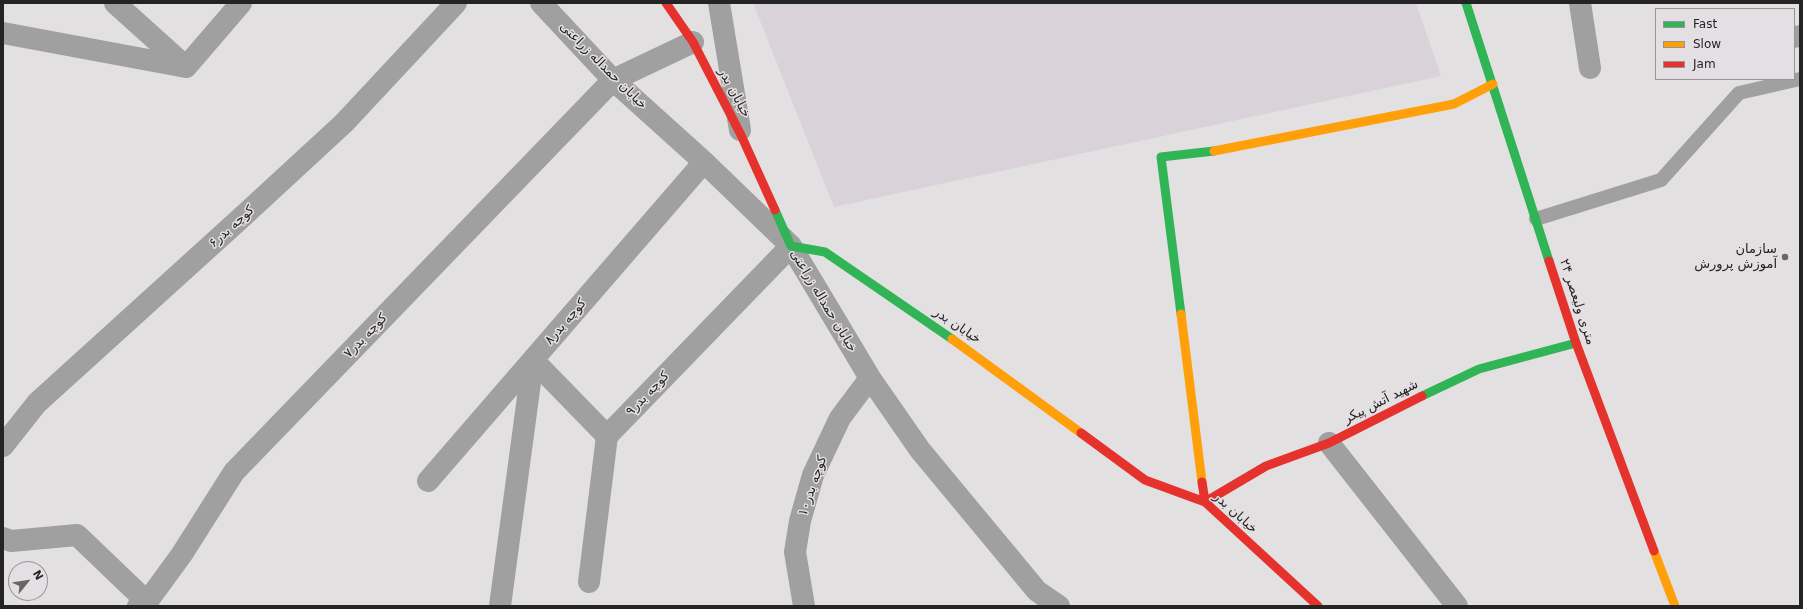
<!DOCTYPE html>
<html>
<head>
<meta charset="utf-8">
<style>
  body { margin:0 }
  #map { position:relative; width:1803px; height:609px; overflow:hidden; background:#e3e0e2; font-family:"DejaVu Sans",sans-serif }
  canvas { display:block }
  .frame { position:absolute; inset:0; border:4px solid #252425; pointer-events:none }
  .legend { position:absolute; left:1655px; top:8px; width:140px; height:72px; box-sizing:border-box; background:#e4dfe2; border:1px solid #989496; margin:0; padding:5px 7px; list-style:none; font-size:12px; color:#252425 }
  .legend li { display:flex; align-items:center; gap:8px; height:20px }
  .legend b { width:20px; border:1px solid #989496 }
  .north { position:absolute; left:8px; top:561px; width:40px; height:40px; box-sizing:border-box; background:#e4dfe2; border:1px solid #989496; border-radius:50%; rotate:60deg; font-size:11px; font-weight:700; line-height:16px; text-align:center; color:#252425 }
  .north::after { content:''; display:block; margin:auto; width:14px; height:18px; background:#686667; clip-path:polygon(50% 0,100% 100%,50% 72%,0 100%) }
</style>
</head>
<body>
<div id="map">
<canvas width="1803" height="609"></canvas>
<div class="frame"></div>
<ul class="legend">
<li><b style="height:5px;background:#30b455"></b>Fast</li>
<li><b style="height:5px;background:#ff9f0a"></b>Slow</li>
<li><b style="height:5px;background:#e5322d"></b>Jam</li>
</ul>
<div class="north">N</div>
</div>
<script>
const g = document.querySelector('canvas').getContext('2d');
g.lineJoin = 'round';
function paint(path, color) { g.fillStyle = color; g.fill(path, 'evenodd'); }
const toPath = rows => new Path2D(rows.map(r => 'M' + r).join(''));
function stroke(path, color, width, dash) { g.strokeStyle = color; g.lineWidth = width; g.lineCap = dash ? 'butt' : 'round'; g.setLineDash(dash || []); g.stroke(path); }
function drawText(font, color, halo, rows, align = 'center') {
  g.font = font + ' "DejaVu Sans","Noto Naskh Arabic",sans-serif'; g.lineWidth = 3; g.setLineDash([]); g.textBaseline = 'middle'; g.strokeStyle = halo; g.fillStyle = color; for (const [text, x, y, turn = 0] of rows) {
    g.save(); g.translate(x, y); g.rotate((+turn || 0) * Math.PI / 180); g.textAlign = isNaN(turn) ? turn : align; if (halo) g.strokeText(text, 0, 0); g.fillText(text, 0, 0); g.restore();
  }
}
paint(toPath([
  [753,3,1416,3,1441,76,834,207]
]), '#d9d2d8');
stroke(toPath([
  [1536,219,1661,180,1739,93,1800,79]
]), '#a0a0a1', 14);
stroke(toPath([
  [115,3,186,67],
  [541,3,613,80,704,162,791,246,870,378,920,450,1037,591,1059,606],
  [719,3,740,130],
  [1580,3,1590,68],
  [3,33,186,67],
  [1794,37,1800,36],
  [186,67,241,3],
  [533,360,607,436],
  [1329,443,1457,606],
  [3,446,37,403,241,218,344,123,456,3],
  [428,481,704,162],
  [3,538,11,541,77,535,147,602],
  [589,582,607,436,791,246],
  [138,606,147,602,182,554,234,472,613,80,693,42],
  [500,606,533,360],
  [804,606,795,552,800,521,813,475,840,418,870,378]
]), '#a0a0a1', 22);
stroke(toPath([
  [1466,3,1549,261],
  [775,210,791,246,825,252,952,339],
  [1181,314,1161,157,1214,151],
  [1422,396,1479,369,1576,343]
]), '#30b455', 9);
stroke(toPath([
  [1214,151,1454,104,1493,84],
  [1181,314,1202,482],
  [952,339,1081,433],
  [1654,551,1675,606]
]), '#ff9f0a', 9);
stroke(toPath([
  [666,3,693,42,741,135,775,210],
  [1549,261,1576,343,1654,551],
  [1081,433,1145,480,1205,502,1318,606],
  [1202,482,1205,502,1266,466,1329,443,1422,396]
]), '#e5322d', 9);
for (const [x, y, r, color] of [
  [1785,257,4,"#686667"]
]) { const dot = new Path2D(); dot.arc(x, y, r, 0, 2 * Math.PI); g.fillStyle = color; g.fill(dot); stroke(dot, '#e4dfe2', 1.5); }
drawText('13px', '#252425', '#e4dfe2', [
  ["خیابان حمداله زراعتی",603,66,45],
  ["خیابان بدر",734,93,62],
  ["کوچه بدر۶",232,227,-42],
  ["خیابان حمداله زراعتی",823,301,59],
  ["۲۴ متری ولیعصر",1577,302,72],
  ["کوچه بدر۸",566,322,-49],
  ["خیابان بدر",957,326,34],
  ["کوچه بدر۷",366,336,-46],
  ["کوچه بدر۹",648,394,-46],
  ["شهید آتش پیکر",1381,402,-27],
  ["کوچه بدر۱۰",813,486,-71],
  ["خیابان بدر",1235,513,42]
]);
drawText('13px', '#252425', '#e4dfe2', [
  ["سازمان",1777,250],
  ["آموزش پرورش",1777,265]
], 'right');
</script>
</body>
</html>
